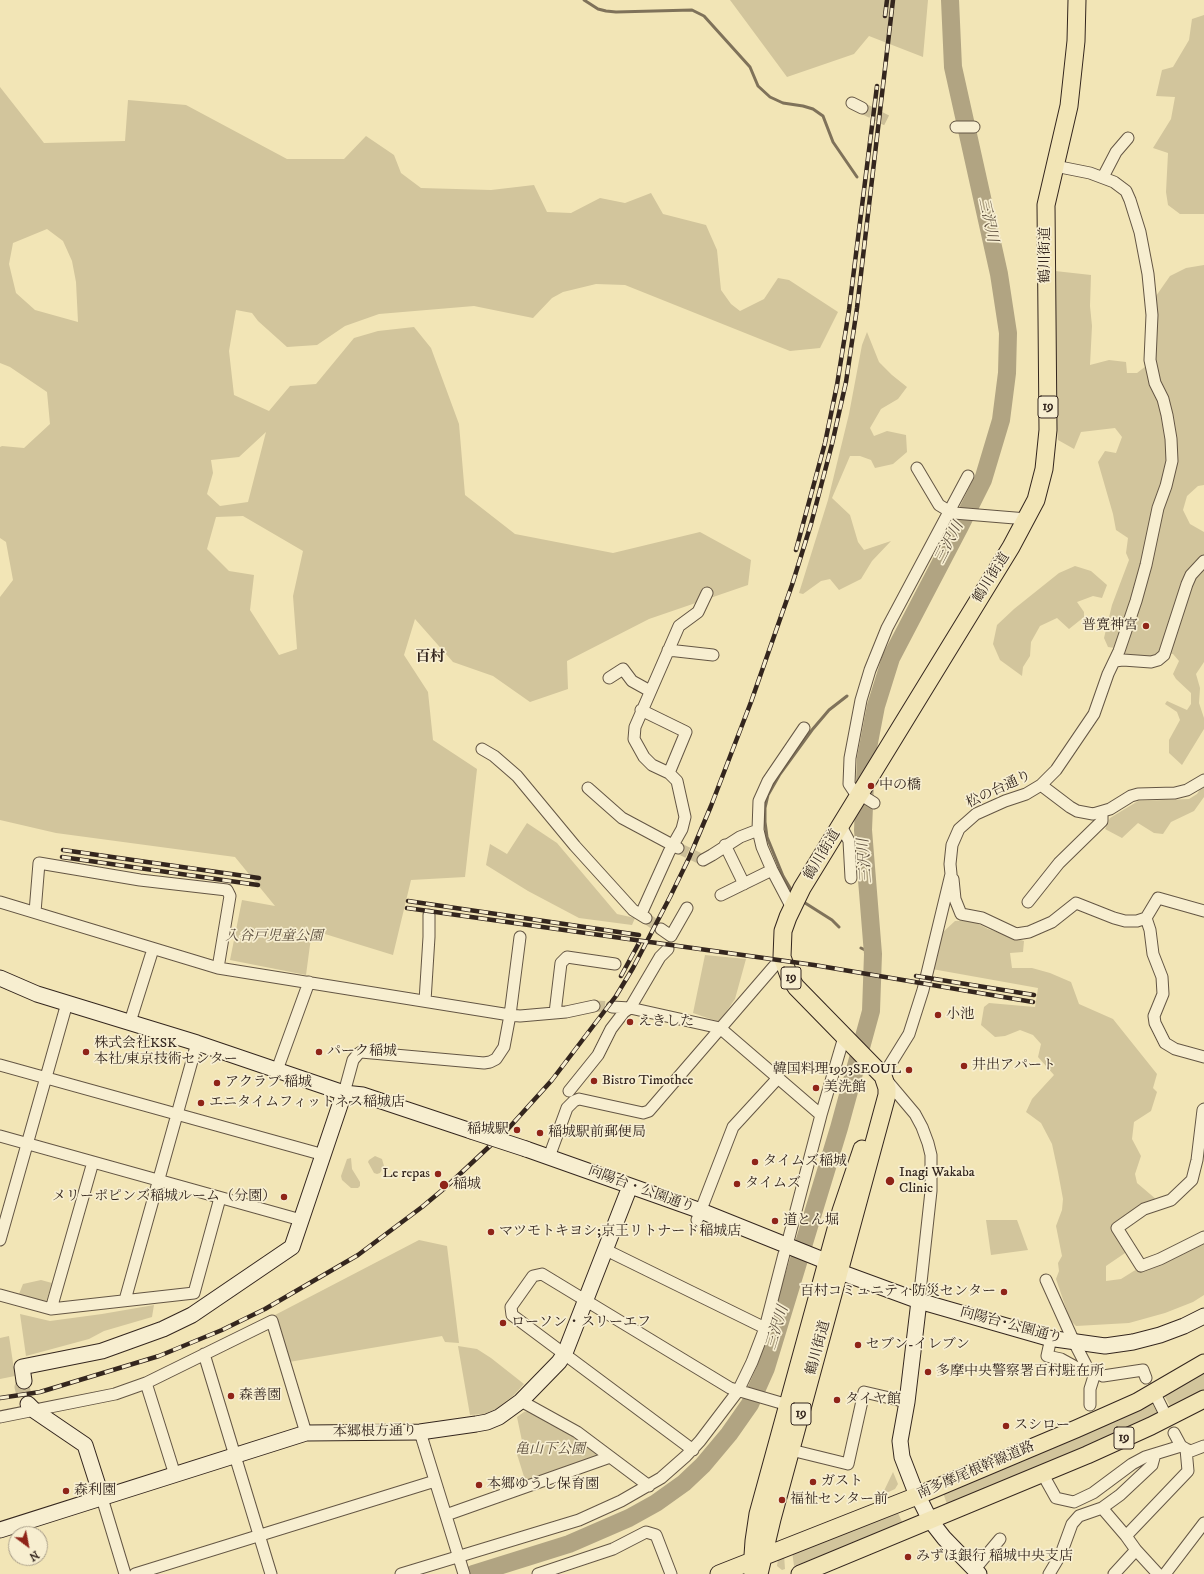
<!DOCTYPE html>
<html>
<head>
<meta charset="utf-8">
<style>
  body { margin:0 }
  #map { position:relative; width:1204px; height:1574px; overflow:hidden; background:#f2e5b6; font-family:"IM FELL DW Pica",serif }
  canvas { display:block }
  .north { position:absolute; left:8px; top:1526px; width:40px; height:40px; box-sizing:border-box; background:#f7eed0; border:1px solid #a99e89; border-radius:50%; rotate:148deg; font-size:11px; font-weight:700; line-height:16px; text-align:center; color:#34261e }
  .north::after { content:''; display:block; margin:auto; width:14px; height:18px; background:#8f2418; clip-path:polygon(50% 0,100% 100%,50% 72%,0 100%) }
</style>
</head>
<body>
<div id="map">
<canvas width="1204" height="1574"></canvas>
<div class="north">N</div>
</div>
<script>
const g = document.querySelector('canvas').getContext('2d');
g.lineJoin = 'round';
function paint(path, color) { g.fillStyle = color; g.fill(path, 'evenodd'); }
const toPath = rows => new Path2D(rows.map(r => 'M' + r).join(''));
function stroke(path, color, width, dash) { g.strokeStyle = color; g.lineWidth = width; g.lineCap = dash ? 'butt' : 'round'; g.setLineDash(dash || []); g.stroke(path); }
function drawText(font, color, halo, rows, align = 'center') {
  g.font = font + ' "IM FELL DW Pica","Noto Serif JP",serif'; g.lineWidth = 3.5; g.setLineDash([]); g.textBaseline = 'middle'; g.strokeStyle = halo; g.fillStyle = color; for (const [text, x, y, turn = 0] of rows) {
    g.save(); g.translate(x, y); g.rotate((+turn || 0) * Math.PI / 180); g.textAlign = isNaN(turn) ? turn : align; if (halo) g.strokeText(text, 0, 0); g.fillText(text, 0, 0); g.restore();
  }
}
paint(toPath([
  [730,0,928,0,923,57,869,36,854,54,787,77],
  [1204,15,1204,214,1180,214,1168,205,1166,192,1168,153,1153,148,1171,119,1175,97,1156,96,1162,70,1173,67,1189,40,1192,19],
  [0,87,44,143,125,141,128,100,186,105,287,159,344,159,366,136,394,155,401,173,421,188,491,190,534,185,547,212,571,213,600,198,625,203,651,193,663,214,706,225,717,250,721,290,731,304,740,311,764,299,778,278,789,280,838,312,820,348,790,351,625,285,596,284,563,292,552,298,533,318,474,306,379,314,345,326,317,345,287,347,258,321,252,313,236,310,229,351,234,395,269,411,290,386,316,384,354,338,378,331,414,327,431,348,459,424,465,495,515,534,613,553,700,532,751,560,748,585,649,619,567,661,568,689,530,702,493,676,453,662,415,619,404,655,428,692,433,740,477,769,465,877,411,880,393,955,312,930,306,975,230,960,242,900,275,906,235,857,56,833,0,820,0,597,13,580,6,542,0,538,0,447,2,446,24,448,50,424,47,392,10,367,0,363],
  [47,229,63,241,72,261,76,282,78,322,35,310,16,293,9,264,13,243],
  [266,432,248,502,220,506,207,494,213,473,211,460,239,457],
  [243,516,303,551,293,596,297,649,279,655,250,610,254,575,229,571,207,549,216,517],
  [1204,265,1204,485,1198,486,1187,496,1183,510,1190,524,1204,532,1204,662,1196,674,1200,688,1199,703,1204,718,1204,729,1182,765,1169,753,1169,740,1180,720,1177,712,1165,704,1167,701,1187,710,1191,704,1191,693,1176,679,1173,674,1179,661,1173,654,1162,653,1152,660,1120,658,1122,649,1108,647,1104,638,1112,605,1129,560,1126,553,1128,538,1116,530,1113,514,1098,462,1105,451,1116,453,1122,437,1115,428,1081,432,1074,449,1058,440,1053,379,1055,271,1091,275,1090,306,1092,326,1090,365,1109,360,1126,362,1127,373,1137,373,1146,366,1155,364,1156,296,1170,276,1186,268],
  [867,332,879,362,892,375,907,387,898,399,881,409,870,428,874,436,887,431,906,435,907,452,893,464,875,468,871,460,860,456,850,456,832,498,850,515,858,542,864,550,891,541,872,561,861,579,839,590,830,579,821,581,803,594,799,593,828,500,849,414,862,345],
  [1075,566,1091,571,1107,585,1102,598,1093,596,1077,602,1084,612,1084,617,1069,629,1057,618,1040,626,1031,642,1030,656,1023,667,1022,676,1000,660,993,644,997,625,1014,609,1059,573],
  [1204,786,1204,797,1194,811,1171,822,1163,834,1154,833,1138,823,1122,838,1105,829,1110,818,1138,801,1189,799,1197,794,1201,788],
  [527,823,557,843,617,914,635,918,632,925,579,918,528,891,486,865,490,844,507,854],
  [971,920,988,929,1024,941,1023,952,1010,953,1012,968,1032,968,1050,973,1071,982,1079,1004,1113,1019,1157,1074,1153,1088,1157,1092,1151,1111,1134,1122,1132,1139,1141,1156,1135,1174,1137,1183,1157,1200,1112,1227,1128,1251,1106,1266,1106,1281,1121,1279,1137,1269,1204,1242,1204,1295,1193,1302,1165,1313,1129,1323,1076,1326,1070,1320,1056,1279,1059,1271,1058,1263,1062,1256,1056,1226,1062,1210,1063,1199,1058,1172,1052,1144,1041,1123,1026,1112,1032,1099,1054,1075,1038,1057,1041,1044,1033,1035,1020,1030,1005,1036,995,1037,981,1025,984,1007,989,1003,1035,1007,1038,988,932,969,942,933,955,921],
  [705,955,746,959,735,999,719,1022,693,1013],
  [375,1156,382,1159,384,1166,380,1173,377,1174,374,1173,368,1162,369,1160],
  [351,1158,352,1169,360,1182,360,1186,358,1188,351,1188,342,1180,341,1176,347,1159],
  [986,1220,1017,1220,1028,1250,991,1255],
  [419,1240,447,1246,459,1343,445,1342,442,1336,289,1362,275,1315],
  [41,1280,52,1283,46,1302,19,1294,23,1284],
  [154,1305,152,1317,104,1331,89,1339,26,1356,20,1314,50,1321,102,1314],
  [9,1336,15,1376,0,1379,0,1338],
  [458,1346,477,1349,491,1358,524,1384,514,1395,496,1409,484,1414,470,1415],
  [1204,1368,1204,1393,1172,1410,1163,1393],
  [1150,1400,1159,1416,947,1504,942,1490],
  [528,1411,573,1435,600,1454,599,1457,526,1483,516,1451,527,1446,524,1440,522,1441,517,1417,524,1412],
  [893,1472,898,1484,895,1489,882,1495],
  [898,1513,903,1524,861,1542,838,1549,794,1566,792,1551],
  [784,1555,785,1569,782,1570,777,1566,778,1559]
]), '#d2c59c');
stroke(toPath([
  [584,0,598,9,606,11,616,12,692,10,704,16,750,67,758,86,770,97,783,103,803,106,813,109,823,116,833,142,857,177],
  [793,893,783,876,767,837,765,822,765,808,768,795,780,774,812,730,829,710,847,696],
  [802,901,832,920,839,927],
  [861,948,873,954]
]), '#7f725a', 3);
stroke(toPath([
  [473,1574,569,1544,629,1518,656,1503,684,1483,703,1465,729,1434,750,1404,766,1368,839,1128,871,1011,873,954,863,830,866,758,876,706,891,658,960,526,983,480,1001,420,1007,373,1008,333,999,274,953,67,950,0]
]), '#b1a482', 18);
stroke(toPath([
  [862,108,890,122],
  [678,848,703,860],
  [646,918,661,929],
  [594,1006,612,1007]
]), '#ccbf98', 11, [11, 5.5]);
stroke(toPath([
  [24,1381,22,1387,25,1399,28,1404]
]), '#ccbf98', 15, [15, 8]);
const street = toPath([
  [852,103,862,108],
  [956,127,974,127],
  [1103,177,1116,152,1128,138],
  [917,468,939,505,949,511,954,513,1027,519],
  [668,650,713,655],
  [1115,661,1123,660,1151,662,1158,660,1164,655,1187,584,1191,575,1204,561],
  [609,678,623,669,632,681,650,691],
  [641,710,686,732,669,773],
  [482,749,494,756,517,776,575,846,633,910,646,918],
  [1041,785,1070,807,1077,811,1093,814,1110,809,1131,796,1138,794,1175,793,1187,790,1204,780],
  [588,788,622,818,678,848],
  [874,803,853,790,849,784,850,758,861,700,870,670,887,628,968,476],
  [841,826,849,841,851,878],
  [725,845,744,884],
  [703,860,712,855,740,837,758,830],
  [953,879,955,899,961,914,982,918,1016,934,1029,932,1052,922,1076,903,1114,918,1125,921,1137,921,1146,918],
  [721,895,772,870],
  [0,902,218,968,510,1015,520,1016,566,1012,594,1006],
  [1028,902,1059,863,1102,821,1102,812],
  [792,908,772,870,762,847,758,830,759,801,768,781,804,728],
  [1204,911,1158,898,1146,918,1150,930,1153,954,1162,977,1163,994,1154,1016,1155,1023,1165,1043,1175,1049,1204,1057],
  [35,912,39,863,140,880,227,890,230,896,218,968],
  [641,914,669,852,682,829,685,817,677,781,669,773,652,765,644,757,634,739,635,727,679,626,698,612,707,593],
  [661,929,671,936,687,908],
  [425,1001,429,937,429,915],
  [612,1007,630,1008,720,1028,821,1115],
  [555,1013,561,963,567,957,615,964],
  [130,1022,153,949],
  [0,1065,324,1155],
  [277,1070,309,982],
  [569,1091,598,1055,611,1029,624,1012,630,1008,660,957,668,949],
  [344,1093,353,1060,358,1054,361,1052,484,1063,490,1062,496,1059,504,1047,510,1015,520,937],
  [1204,1109,1203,1110,1197,1160,1192,1180,1171,1200,1144,1209,1117,1228,1141,1266,1160,1259,1204,1237],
  [0,1136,301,1220],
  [549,1157,567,1108,574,1101,579,1099,643,1113,649,1111,782,957],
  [697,1220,733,1127,778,1078],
  [0,1240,67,1003],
  [787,1245,821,1115,844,1037],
  [606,1250,765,1328],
  [1046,1280,1074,1342,1088,1369,1103,1376,1143,1370,1146,1378],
  [0,1295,51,1309,194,1293,220,1198],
  [125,1300,197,1043],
  [919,1301,931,1191,931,1155,928,1143,922,1127,915,1114,883,1076,909,1034,923,990,951,874,950,864,952,845,959,829,976,814,1005,801,1026,794,1041,785,1056,770,1094,714,1108,674,1119,651,1136,601,1146,565,1158,508,1166,486,1172,461,1171,439,1167,415,1163,399,1155,383,1150,360,1152,315,1148,274,1140,232,1130,200,1126,191,1114,182,1090,173,1055,166],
  [51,1309,93,1162],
  [1051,1338,1047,1356,1061,1359,1081,1370,1085,1365],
  [204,1354,271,1574],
  [146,1383,175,1475],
  [1157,1398,1164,1412],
  [521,1401,577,1432,649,1486],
  [1090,1405,1090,1389,1095,1373],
  [0,1417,115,1394,146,1383,272,1321,306,1433],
  [420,1432,464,1574],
  [1174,1433,1181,1446,1186,1449,1191,1451,1204,1446],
  [693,1450,512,1315,511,1307,533,1276,542,1274,730,1388,788,1405],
  [791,1450,848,1464,864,1392,907,1402],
  [1042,1473,1056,1498,1074,1502,1093,1493,1132,1464,1145,1457,1181,1446],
  [102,1498,125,1574],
  [1102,1508,1126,1536],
  [446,1515,610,1457],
  [974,1570,1000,1539],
  [135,1574,435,1481],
  [401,1574,579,1520,621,1501,661,1478,686,1456,700,1441,738,1391,752,1362,765,1328,784,1254],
  [538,1574,613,1549,646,1532,656,1535,671,1574],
  [1049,1574,1061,1554,1072,1524,1079,1516,1102,1508,1120,1495,1152,1465,1155,1454],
  [1114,1574,1136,1550],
  [1158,1574,1136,1550,1126,1536,1188,1471,1186,1449],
  [1165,1574,1204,1523]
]);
const secondary = toPath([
  [0,978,37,994,197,1043,344,1093,363,1095,471,1131],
  [526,1149,701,1211,828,1262,840,1272,919,1301,1048,1338,1105,1346,1133,1342,1160,1335,1184,1326,1204,1316],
  [919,1301,907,1402,900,1441,902,1457,914,1488,930,1520,944,1538,979,1574],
  [24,1381,22,1367,102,1351,163,1329,192,1315,292,1247,344,1093],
  [28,1404,35,1411,85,1445,102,1498],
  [0,1530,306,1433,420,1432,476,1424,487,1422,499,1417,521,1401,559,1362,565,1353,627,1194]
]);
const primary = toPath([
  [752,1570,754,1541,758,1514,841,1211,862,1149],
  [719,1574,917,1496,1076,1429,1137,1402,1204,1363],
  [759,1574,772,1519,887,1095,887,1088,883,1076,796,987,789,976,782,957,783,931,788,917,802,888,1011,547,1036,500,1044,469,1048,430,1046,205,1069,106,1076,41,1077,0],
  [800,1574,1087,1455,1151,1426,1204,1399]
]);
stroke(street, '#645644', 13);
stroke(secondary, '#34261e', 17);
stroke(primary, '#34261e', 19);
stroke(street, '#f7eed0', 11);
stroke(secondary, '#f7eed0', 15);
stroke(primary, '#f2e5b6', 17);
const rail = toPath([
  [885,16,887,0],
  [796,550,825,443,837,385,849,310,877,86],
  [63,850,259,878],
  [62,857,258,885],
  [408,901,639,935],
  [407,908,814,965,1033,1002],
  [621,976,639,943],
  [916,976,1034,995],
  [0,1398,40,1392,159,1356,222,1330,265,1309,358,1255,422,1207,446,1187,507,1130,552,1080,616,996,633,968,670,897,689,858,711,806,751,702,792,585,811,524,832,444,846,382,857,308,893,0]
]);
stroke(rail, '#34261e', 4.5);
stroke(rail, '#f7eed0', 3, [9]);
const secondaryBridge = toPath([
  [471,1131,526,1149]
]);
stroke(secondaryBridge, '#34261e', 17, []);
stroke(secondaryBridge, '#f7eed0', 15);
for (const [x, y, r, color] of [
  [1146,626,4,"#8f2418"],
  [871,786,4,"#8f2418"],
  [938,1015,4,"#8f2418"],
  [630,1022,4,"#8f2418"],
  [86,1052,4,"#8f2418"],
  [319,1052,4,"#8f2418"],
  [964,1066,4,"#8f2418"],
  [909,1070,4,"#8f2418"],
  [594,1081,4,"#8f2418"],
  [217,1083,4,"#8f2418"],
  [816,1088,4,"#8f2418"],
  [201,1103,4,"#8f2418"],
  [517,1130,4,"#8f2418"],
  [540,1133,4,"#8f2418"],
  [755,1162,4,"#8f2418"],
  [438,1174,4,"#8f2418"],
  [890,1181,5,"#8f2418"],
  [737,1184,4,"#8f2418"],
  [444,1185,5,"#8f2418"],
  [284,1197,4,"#8f2418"],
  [775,1221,4,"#8f2418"],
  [491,1232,4,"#8f2418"],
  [1004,1292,4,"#8f2418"],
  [503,1323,4,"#8f2418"],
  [858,1345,4,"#8f2418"],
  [928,1372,4,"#8f2418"],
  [231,1396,4,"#8f2418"],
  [837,1400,4,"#8f2418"],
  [1006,1426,4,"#8f2418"],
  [813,1482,4,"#8f2418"],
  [479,1485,4,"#8f2418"],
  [66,1491,4,"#8f2418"],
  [782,1500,4,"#8f2418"],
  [908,1557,4,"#8f2418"]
]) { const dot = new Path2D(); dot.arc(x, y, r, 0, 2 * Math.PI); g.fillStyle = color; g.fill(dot); stroke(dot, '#f7eed0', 1.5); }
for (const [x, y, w] of [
  [1048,407,20],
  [791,978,20],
  [801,1414,20],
  [1124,1438,20]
]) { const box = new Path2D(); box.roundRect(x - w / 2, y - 11, w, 22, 3); g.fillStyle = '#f7eed0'; g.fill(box); stroke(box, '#34261e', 1); }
drawText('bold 13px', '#34261e', null, [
  ["19",1048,407],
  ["19",791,978],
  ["19",801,1414],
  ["19",1124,1438]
]);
drawText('14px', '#34261e', '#f7eed0', [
  ["鶴川街道",1046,255,-90],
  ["鶴川街道",992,578,-58],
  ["松の台通り",999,790,-25],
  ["鶴川街道",823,855,-59],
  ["向陽台・公園通り",641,1190,20],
  ["向陽台･公園通り",1011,1326,15],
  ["鶴川街道",819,1348,-75],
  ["本郷根方通り",375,1432,-1],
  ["南多摩尾根幹線道路",976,1471,-23]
]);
drawText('14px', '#34261e', '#f7eed0', [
  ["普寛神宮",1138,626,"right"],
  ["中の橋",879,786],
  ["小池",946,1015],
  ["えきした",638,1022],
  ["株式会社KSK",94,1044],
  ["本社/東京技術センター",94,1060],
  ["パーク稲城",327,1052],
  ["井出アパート",972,1066],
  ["韓国料理1993SEOUL",901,1070,"right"],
  ["Bistro Timothee",602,1081],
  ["アクラブ 稲城",225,1083],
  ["美洗館",824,1088],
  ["エニタイムフィットネス稲城店",209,1103],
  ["稲城駅",509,1130,"right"],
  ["稲城駅前郵便局",548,1133],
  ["タイムズ稲城",763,1162],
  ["Inagi Wakaba",899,1173],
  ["Clinic",899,1189],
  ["Le repas",430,1174,"right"],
  ["タイムズ",745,1184],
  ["稲城",453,1185],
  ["メリーポピンズ稲城ルーム（分園）",276,1197,"right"],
  ["道とん堀",783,1221],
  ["マツモトキヨシ;京王リトナード稲城店",499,1232],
  ["百村コミュニティ防災センター",996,1292,"right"],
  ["ローソン・スリーエフ",511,1323],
  ["セブン-イレブン",866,1345],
  ["多摩中央警察署百村駐在所",936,1372],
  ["森善園",239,1396],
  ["タイヤ館",845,1400],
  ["スシロー",1014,1426],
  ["ガスト",821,1482],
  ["本郷ゆうし保育園",487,1485],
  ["森利園",74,1491],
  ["福祉センター前",790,1500],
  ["みずほ銀行 稲城中央支店",916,1557]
], 'left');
drawText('italic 14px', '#5c4e3e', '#f7eed0', [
  ["入谷戸児童公園",274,937],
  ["亀山下公園",550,1450]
]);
drawText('italic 15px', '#605241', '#f7eed0', [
  ["三沢川",987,220,78],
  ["三沢川",950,543,-63],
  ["三沢川",866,861,-94],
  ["三沢川",778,1328,-73]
]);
drawText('bold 15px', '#34261e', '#f7eed0', [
  ["百村",430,658]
]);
</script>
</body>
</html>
